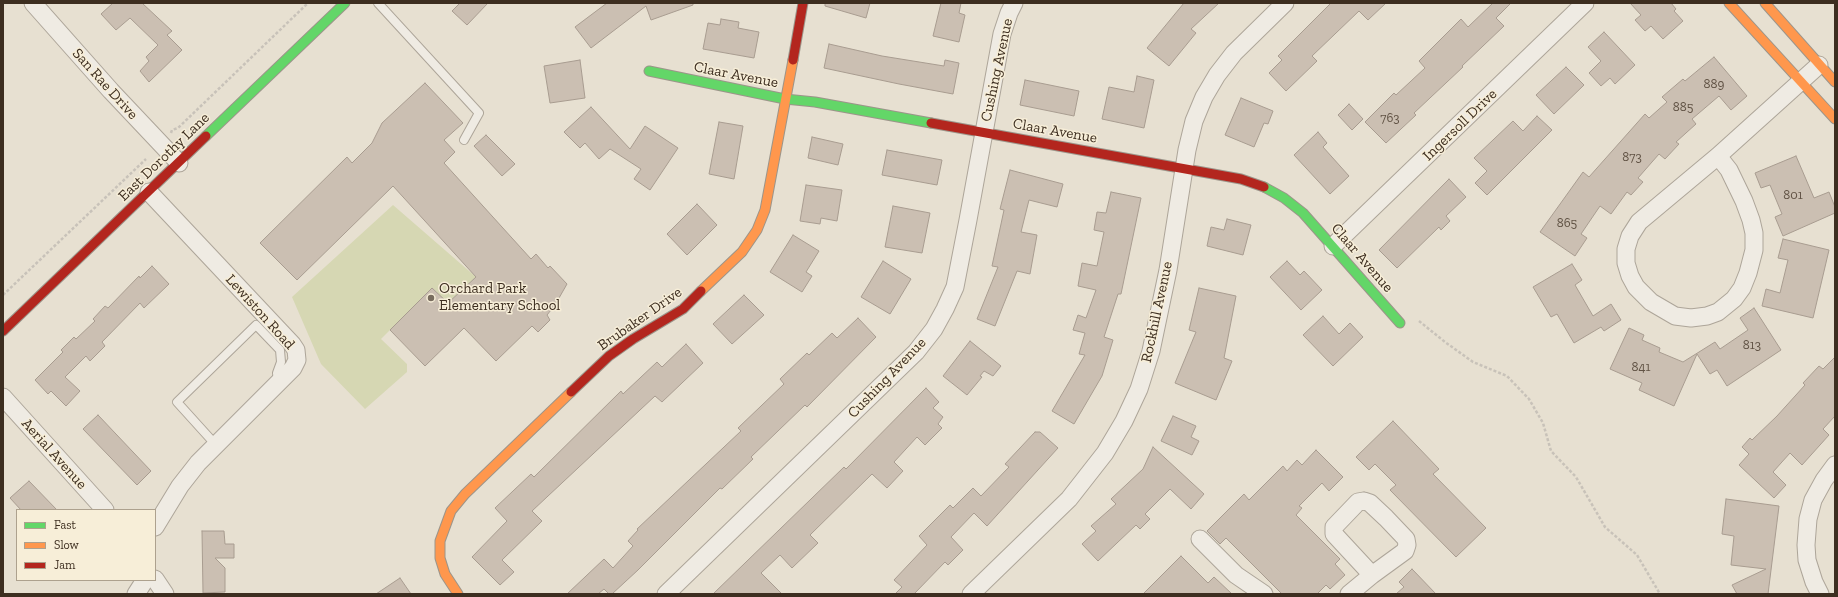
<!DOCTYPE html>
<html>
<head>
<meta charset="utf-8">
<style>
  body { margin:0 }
  #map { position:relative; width:1838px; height:597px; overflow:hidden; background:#e7e0d1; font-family:"Zilla Slab",serif }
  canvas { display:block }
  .frame { position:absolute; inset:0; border:4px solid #3d2e20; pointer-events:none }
  .legend { position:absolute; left:16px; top:509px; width:140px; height:72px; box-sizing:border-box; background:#f7eed8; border:1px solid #ada18e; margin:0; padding:5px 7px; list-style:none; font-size:12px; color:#3d2e20 }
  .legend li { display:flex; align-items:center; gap:8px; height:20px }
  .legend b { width:20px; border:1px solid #ada18e }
</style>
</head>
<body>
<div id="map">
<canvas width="1838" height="597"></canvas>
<div class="frame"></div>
<ul class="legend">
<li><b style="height:5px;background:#63d668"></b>Fast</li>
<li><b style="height:5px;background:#ff974d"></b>Slow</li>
<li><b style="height:5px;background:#b3261e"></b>Jam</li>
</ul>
</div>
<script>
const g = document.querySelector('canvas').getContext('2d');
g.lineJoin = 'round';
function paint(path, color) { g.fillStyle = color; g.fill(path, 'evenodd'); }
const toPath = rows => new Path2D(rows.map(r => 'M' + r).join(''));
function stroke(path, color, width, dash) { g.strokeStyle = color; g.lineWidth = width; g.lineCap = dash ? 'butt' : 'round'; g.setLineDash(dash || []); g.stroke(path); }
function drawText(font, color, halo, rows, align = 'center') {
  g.font = font + ' "Zilla Slab",serif'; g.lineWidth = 3; g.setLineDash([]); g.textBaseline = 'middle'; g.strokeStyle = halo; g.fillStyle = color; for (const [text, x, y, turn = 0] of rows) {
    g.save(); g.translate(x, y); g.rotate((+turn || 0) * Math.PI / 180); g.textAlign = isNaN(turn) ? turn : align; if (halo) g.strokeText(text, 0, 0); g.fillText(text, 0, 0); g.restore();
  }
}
paint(toPath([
  [393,205,476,277,448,303,432,288,381,339,407,364,407,372,365,409,321,364,292,297]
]), '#d6d7b3');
const building = toPath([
  [113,3,142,3,172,31,167,35,182,50,149,82,140,71,149,61,146,57,158,45,130,18,116,30,101,14,113,3],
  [460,3,488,3,467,25,452,11,460,3],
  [607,3,693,3,693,5,651,20,646,6,591,48,575,27,607,3],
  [825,3,870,3,866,18,825,6,825,3],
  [941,3,961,3,959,13,965,15,959,42,933,36,941,3],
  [1184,3,1219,3,1191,29,1196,33,1169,66,1147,48,1184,3],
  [1331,3,1386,3,1368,20,1359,11,1312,56,1317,61,1286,91,1269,73,1282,60,1278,56,1331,3],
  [1493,3,1511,3,1496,18,1504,26,1462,66,1463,67,1414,113,1416,115,1386,143,1365,122,1394,93,1396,95,1425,68,1419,61,1461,19,1468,27,1493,3],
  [1630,3,1671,3,1676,9,1674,11,1683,21,1663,39,1651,26,1645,31,1635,20,1641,15,1630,3],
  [721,19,739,22,738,28,759,32,754,58,703,49,708,23,720,25,721,19],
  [1604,32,1635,65,1615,84,1610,78,1601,86,1589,73,1601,61,1588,47,1604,32],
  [829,44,882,56,944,66,945,60,959,63,953,94,899,84,824,68,829,44],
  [1714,57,1747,96,1731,110,1719,96,1692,119,1696,124,1676,142,1679,144,1665,159,1659,154,1638,178,1643,182,1631,195,1627,192,1611,214,1600,206,1581,234,1587,238,1575,256,1540,232,1583,172,1589,177,1645,114,1649,118,1667,102,1662,97,1683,79,1685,81,1714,57],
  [580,60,585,98,550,103,544,66,580,60],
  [1566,67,1584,85,1554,114,1536,95,1566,67],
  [1137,76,1154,80,1144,128,1102,119,1109,87,1134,92,1137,76],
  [1025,80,1079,91,1074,116,1020,105,1025,80],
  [425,83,463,123,444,140,455,152,444,163,531,259,536,254,548,268,550,266,567,284,555,305,547,315,550,320,538,332,532,326,496,361,464,328,425,366,390,330,432,288,448,303,476,277,393,186,297,280,260,243,347,157,352,163,372,143,382,123,425,83],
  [1241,98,1273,111,1268,124,1264,123,1254,147,1225,135,1241,98],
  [1349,104,1363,119,1352,130,1338,115,1349,104],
  [591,107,630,149,645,126,678,148,650,190,634,179,641,169,610,149,599,159,585,143,580,148,564,132,591,107],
  [1537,116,1552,130,1487,195,1475,183,1487,171,1474,158,1513,121,1523,131,1537,116],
  [719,122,743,126,734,179,709,174,719,122],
  [1318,132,1327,143,1323,147,1349,176,1330,194,1294,155,1318,132],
  [486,135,515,164,502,176,474,146,486,135],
  [812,137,843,144,838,165,808,158,812,137],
  [887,150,942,160,937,185,882,175,887,150],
  [1796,156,1814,198,1829,192,1835,207,1835,213,1783,236,1775,217,1782,214,1770,185,1761,188,1755,173,1796,156],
  [1010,170,1063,184,1057,207,1029,200,1021,232,1037,235,1030,274,1017,271,995,326,977,319,998,267,992,266,1004,210,1000,209,1010,170],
  [1449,179,1466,197,1446,216,1450,221,1441,230,1439,227,1397,268,1379,250,1449,179],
  [806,185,842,190,837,221,821,218,820,224,800,221,806,185],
  [1111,192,1141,198,1121,294,1118,294,1104,337,1113,340,1102,376,1074,424,1052,411,1085,355,1079,354,1085,333,1073,330,1078,315,1086,318,1096,290,1078,286,1082,263,1097,266,1104,232,1094,230,1097,212,1106,213,1111,192],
  [697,204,717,225,687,255,667,234,697,204],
  [893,206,930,213,922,253,885,247,893,206],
  [1227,219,1251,225,1243,255,1207,246,1211,227,1224,230,1227,219],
  [793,235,819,251,806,272,812,276,802,292,770,272,793,235],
  [1783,239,1829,250,1813,318,1762,306,1766,289,1780,293,1788,260,1778,258,1783,239],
  [883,261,911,279,890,314,861,297,883,261],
  [1287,261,1300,275,1304,271,1322,290,1301,310,1270,277,1287,261],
  [1572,264,1582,280,1575,285,1593,316,1611,304,1621,320,1604,331,1601,327,1574,343,1557,314,1551,317,1533,287,1572,264],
  [152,266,169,284,144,308,140,303,102,342,105,346,90,361,86,356,65,377,80,391,66,406,51,391,48,394,35,380,63,352,61,350,74,337,76,339,95,321,93,319,105,306,108,308,139,276,140,278,152,266],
  [1199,288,1236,296,1224,358,1232,361,1216,400,1175,383,1196,332,1189,330,1199,288],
  [744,295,764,315,732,344,713,324,744,295],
  [1754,308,1781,350,1727,386,1717,370,1710,374,1697,354,1674,406,1639,390,1642,383,1610,369,1629,328,1644,335,1642,340,1660,348,1659,352,1683,362,1715,342,1720,349,1748,330,1740,318,1754,308],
  [1323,316,1339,334,1350,323,1363,337,1333,366,1303,335,1323,316],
  [858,318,876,337,807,407,805,405,751,457,753,459,722,489,720,488,638,570,612,594,609,594,604,589,598,594,567,594,604,559,613,568,633,546,628,541,638,530,637,529,741,431,738,428,784,384,780,379,807,353,809,355,832,333,837,338,858,318],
  [970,341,1001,366,993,376,984,371,980,376,982,377,967,395,943,376,970,341],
  [686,344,703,363,662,402,655,396,532,511,542,521,502,560,514,572,500,585,472,557,507,521,495,508,531,474,534,477,621,391,623,394,657,362,662,367,686,344],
  [1835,357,1835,416,1823,429,1829,435,1802,465,1790,453,1773,472,1786,485,1774,498,1739,465,1749,454,1742,447,1750,438,1752,440,1777,416,1805,385,1803,383,1819,366,1823,369,1835,357],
  [926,388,939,402,933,408,943,417,938,424,942,428,925,445,917,437,894,462,903,471,887,488,872,474,810,535,818,543,792,568,780,555,761,573,782,594,713,594,844,467,846,469,926,388],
  [98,415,151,471,137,485,83,429,98,415],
  [1173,416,1196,426,1191,437,1199,441,1192,455,1161,441,1173,416],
  [1393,421,1439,469,1433,474,1486,528,1456,557,1390,490,1396,485,1375,464,1369,470,1356,457,1393,421],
  [1035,432,1040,432,1058,448,987,526,974,513,951,537,963,550,948,565,945,562,914,594,895,594,902,587,894,580,927,545,919,536,950,505,953,508,973,488,981,496,1009,467,1005,464,1035,432],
  [1153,447,1204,494,1191,509,1170,489,1145,514,1150,519,1140,529,1136,525,1098,561,1082,544,1096,531,1091,526,1116,504,1111,499,1143,469,1153,447],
  [1316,450,1343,477,1329,491,1322,483,1299,506,1302,508,1296,515,1340,559,1335,564,1345,575,1330,589,1326,585,1317,594,1282,594,1226,538,1220,544,1207,531,1244,494,1249,500,1283,466,1287,471,1297,460,1302,465,1316,450],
  [29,481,57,510,21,510,10,498,29,481],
  [1726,499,1779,506,1768,594,1737,594,1732,585,1766,569,1731,565,1734,536,1722,534,1726,499],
  [202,531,224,531,225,544,234,544,234,558,215,558,225,568,225,592,203,593,202,531],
  [1181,556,1208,583,1214,577,1232,594,1143,594,1181,556],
  [1412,569,1436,594,1396,594,1404,587,1399,582,1412,569],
  [400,578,411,594,376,594,400,578]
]);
paint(building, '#cbbfb2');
stroke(building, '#a89c90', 1);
const lane = toPath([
  [378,3,479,113,464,140],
  [215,444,177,402,256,325,280,350,281,362,277,373,278,381]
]);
const street = toPath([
  [33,3,111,91,179,163],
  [1718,156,1729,170,1744,201,1751,220,1754,233,1754,250,1748,273,1742,288,1734,299,1718,312,1707,316,1691,318,1675,316,1651,302,1636,287,1630,276,1626,263,1626,249,1630,236,1639,222,1718,156],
  [1718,156,1819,65],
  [149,192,292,344,296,350,297,360,293,368,198,463,180,486,155,527],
  [1333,246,1585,3],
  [3,397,105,510],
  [1364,501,1370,503,1386,518,1406,539,1407,545,1405,551,1372,575,1334,534,1334,527,1358,502,1364,501],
  [1200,539,1236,575,1264,594],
  [155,579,165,594],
  [136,594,145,580],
  [666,594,916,352,934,329,945,309,955,287,968,220,1002,34,1009,13,1014,3],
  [971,594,1069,499,1105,453,1124,421,1139,389,1151,351,1168,270,1187,150,1194,121,1204,97,1217,75,1234,53,1285,3],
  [1349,594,1372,575],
  [1820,594,1814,582,1807,560,1806,545,1808,519,1813,500,1824,480,1835,465]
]);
const fast = toPath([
  [649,71,785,99,815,102,931,123],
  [206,136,345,3],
  [1264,187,1284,198,1303,213,1400,323]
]);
const slow = toPath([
  [1729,3,1835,119],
  [1765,3,1835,82],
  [701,291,742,252,757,230,765,210,793,60],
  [458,594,445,574,440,558,440,541,451,511,465,494,571,392]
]);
const jam = toPath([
  [793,60,803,3],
  [931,123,1241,179,1264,187],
  [3,331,206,136],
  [571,392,609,356,633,339,683,309,701,291]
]);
stroke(lane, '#ada599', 10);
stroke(street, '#ada599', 19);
stroke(fast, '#9c958a', 11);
stroke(slow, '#9c958a', 11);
stroke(jam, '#9c958a', 11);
stroke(toPath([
  [171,133,172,130,178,128,308,3],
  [3,295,146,159],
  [1419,321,1445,342,1473,362,1507,376,1529,399,1543,423,1551,451,1576,477,1605,527,1637,555,1660,594]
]), '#c8c2b9', 2.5, [3, 2]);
stroke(lane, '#efebe3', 8);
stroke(street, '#efebe3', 17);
stroke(fast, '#63d668', 9);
stroke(slow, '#ff974d', 9);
stroke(jam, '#b3261e', 9);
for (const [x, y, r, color] of [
  [431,298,4,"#786c5e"]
]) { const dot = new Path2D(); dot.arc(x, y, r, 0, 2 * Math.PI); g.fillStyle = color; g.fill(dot); stroke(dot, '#f7eed8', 1.5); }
drawText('13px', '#605244', null, [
  ["889",1714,84],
  ["885",1683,107],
  ["763",1390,118],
  ["873",1632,157],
  ["801",1793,195],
  ["865",1567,223],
  ["813",1752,345],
  ["841",1641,367]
]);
drawText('15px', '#3d2e20', '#f7eed8', [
  ["Cushing Avenue",997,70,-78],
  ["Claar Avenue",736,75,11],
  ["San Rae Drive",105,84,48],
  ["Ingersoll Drive",1460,125,-44],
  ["Claar Avenue",1055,131,10],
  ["East Dorothy Lane",164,157,-44],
  ["Claar Avenue",1362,258,49],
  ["Lewiston Road",260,312,48],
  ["Rockhill Avenue",1157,312,-78],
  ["Brubaker Drive",640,319,-35],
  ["Cushing Avenue",887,378,-46],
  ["Aerial Avenue",54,454,48]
]);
drawText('15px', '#3d2e20', '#f7eed8', [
  ["Orchard Park",439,289],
  ["Elementary School",439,306]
], 'left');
</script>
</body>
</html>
